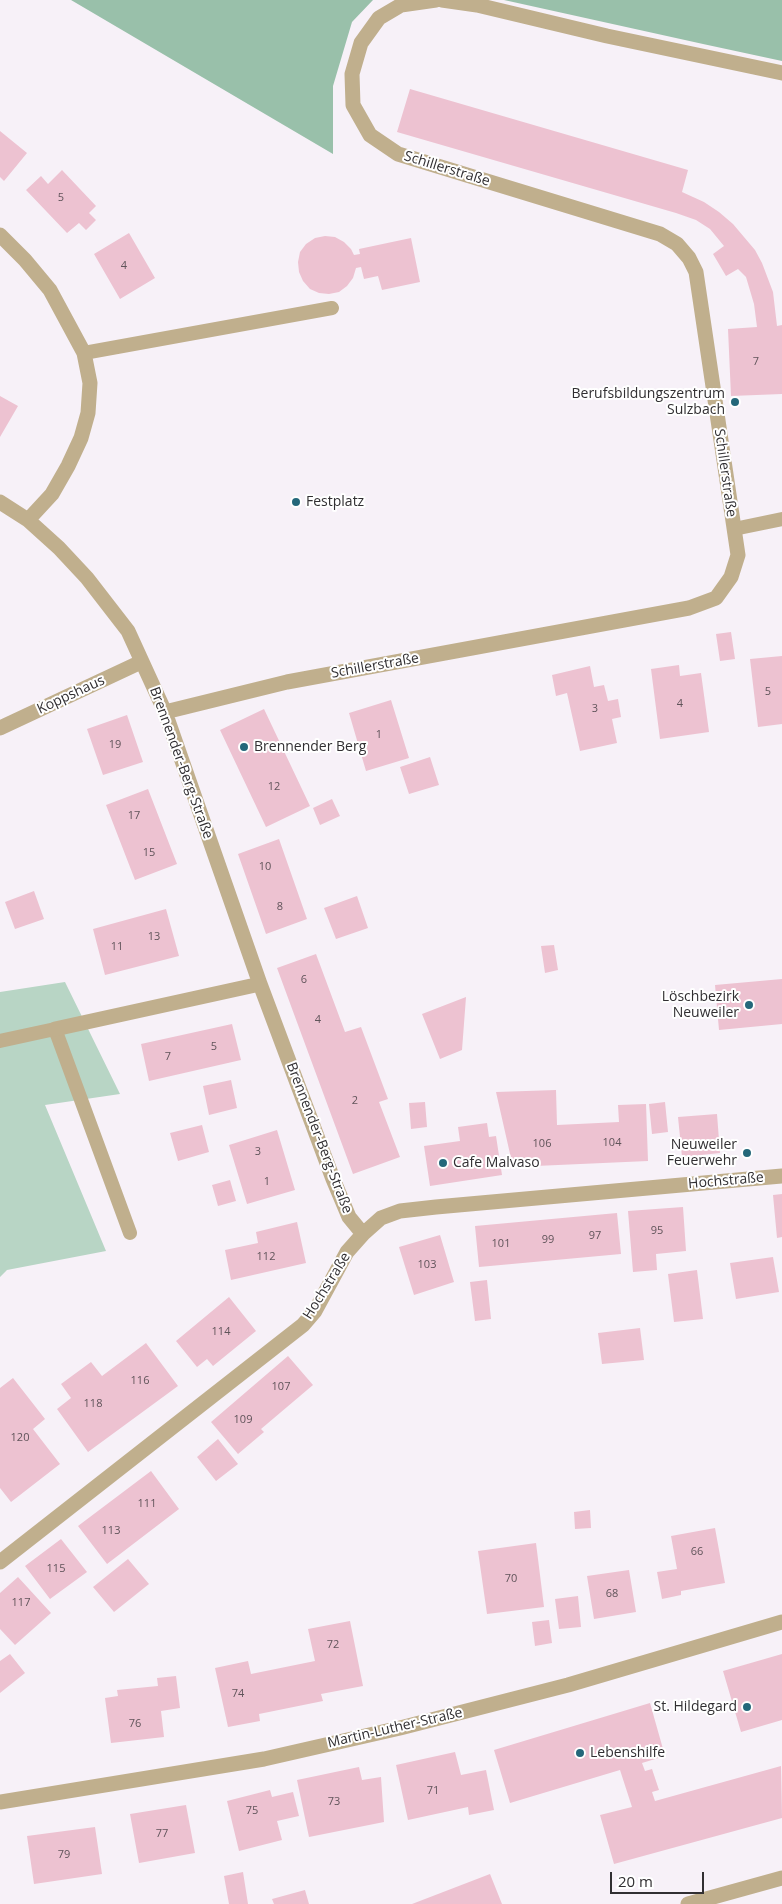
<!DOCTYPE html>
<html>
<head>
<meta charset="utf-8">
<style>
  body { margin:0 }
  #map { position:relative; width:782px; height:1904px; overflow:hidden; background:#f7f1f8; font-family:"Open Sans",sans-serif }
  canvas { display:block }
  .scale { position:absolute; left:610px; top:1872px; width:94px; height:22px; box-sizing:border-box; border:2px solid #312f32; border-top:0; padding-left:6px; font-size:15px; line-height:18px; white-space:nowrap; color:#312f32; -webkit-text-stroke:4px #fff; paint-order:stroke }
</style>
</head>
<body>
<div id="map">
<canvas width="782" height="1904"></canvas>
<div class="scale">20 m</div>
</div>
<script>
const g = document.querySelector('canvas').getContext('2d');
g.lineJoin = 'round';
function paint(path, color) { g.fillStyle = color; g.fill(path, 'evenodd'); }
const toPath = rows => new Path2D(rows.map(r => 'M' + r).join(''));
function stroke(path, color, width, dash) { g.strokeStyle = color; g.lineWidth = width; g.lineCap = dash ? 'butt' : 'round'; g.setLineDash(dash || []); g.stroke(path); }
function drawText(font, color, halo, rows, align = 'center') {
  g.font = font + ' "Open Sans",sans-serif'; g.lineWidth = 4; g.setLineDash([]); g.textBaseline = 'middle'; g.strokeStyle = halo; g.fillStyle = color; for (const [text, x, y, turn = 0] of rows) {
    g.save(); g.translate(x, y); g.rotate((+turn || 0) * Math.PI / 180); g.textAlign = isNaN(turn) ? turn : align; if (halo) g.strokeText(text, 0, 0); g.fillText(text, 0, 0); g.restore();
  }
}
paint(toPath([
  [65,982,120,1094,45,1105,106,1251,7,1270,0,1277,0,992]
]), '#b8d5c5');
paint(toPath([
  [71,0,373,0,352,22,333,86,333,154],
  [504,0,782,0,782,61,703,44]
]), '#99c0aa');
paint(toPath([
  [410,89,688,170,682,192,704,202,719,212,733,224,755,250,762,263,773,292,777,326,782,325,782,394,731,396,728,329,757,327,754,304,746,277,738,269,726,276,713,254,724,246,710,229,696,220,676,213,397,132],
  [0,131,27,153,4,181,0,177],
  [62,170,96,206,89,213,96,220,86,230,79,223,67,233,26,190,41,176,48,184],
  [129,233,155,278,120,299,94,254],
  [325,236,335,237,344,242,351,249,354,255,360,254,359,249,411,238,420,282,382,290,378,276,364,279,361,267,356,268,353,278,347,286,339,292,329,294,319,293,310,289,303,281,299,272,298,262,300,252,306,244,315,238],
  [0,396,18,406,0,437],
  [731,632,735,659,720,661,716,634],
  [782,656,782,724,758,727,750,659],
  [679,665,680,676,701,673,709,732,660,739,651,669],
  [590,666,594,687,604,685,608,701,618,699,621,717,612,719,617,743,580,751,567,693,556,696,552,675],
  [391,700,409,758,366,771,349,713],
  [264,709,310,806,266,827,220,730],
  [127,715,143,762,103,775,87,729],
  [430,757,439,785,409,794,400,767],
  [148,789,177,864,135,880,106,805],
  [332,799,340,816,320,825,313,808],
  [279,839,307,919,266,934,238,854],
  [34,891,44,919,15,929,5,902],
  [357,896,368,928,336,939,324,908],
  [166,909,179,956,105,975,93,929],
  [554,945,558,970,545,973,541,946],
  [316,954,345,1032,361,1027,388,1099,379,1102,400,1157,353,1174,277,968],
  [782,979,782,1024,719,1030,715,985],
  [466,997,462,1050,440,1059,422,1014],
  [232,1024,241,1060,149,1081,141,1044],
  [231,1080,237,1108,209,1115,203,1086],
  [556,1090,557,1125,619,1122,618,1105,646,1104,648,1161,513,1167,496,1092],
  [425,1102,427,1127,411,1129,409,1103],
  [665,1102,668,1132,652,1134,649,1104],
  [717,1114,720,1153,682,1157,678,1117],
  [487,1123,489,1137,496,1136,502,1175,430,1186,424,1146,460,1141,458,1127],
  [202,1125,209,1152,178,1161,170,1133],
  [277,1130,295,1190,247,1204,229,1145],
  [230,1180,236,1201,218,1206,212,1185],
  [782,1194,782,1237,777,1238,773,1195],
  [683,1207,686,1251,656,1254,657,1270,633,1272,628,1211],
  [617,1213,621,1254,479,1267,475,1226],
  [297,1222,306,1263,231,1280,225,1250,258,1243,256,1232],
  [440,1235,454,1282,414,1295,399,1247],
  [773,1257,779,1292,736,1299,730,1263],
  [697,1270,703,1319,674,1322,668,1274],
  [487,1280,491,1319,475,1321,470,1282],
  [229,1297,256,1331,213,1366,207,1359,197,1367,176,1341],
  [640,1328,644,1360,602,1364,598,1333],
  [146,1343,178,1386,88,1452,57,1409,71,1398,61,1384,91,1362,102,1376],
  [288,1356,313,1385,261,1429,264,1432,238,1454,211,1422],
  [13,1378,45,1419,33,1429,60,1464,11,1502,0,1488,0,1388],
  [218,1439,238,1464,216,1481,197,1457],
  [151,1471,179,1509,107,1564,78,1526],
  [590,1510,591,1528,575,1529,574,1512],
  [715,1528,725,1583,681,1591,681,1595,662,1599,657,1572,677,1569,671,1536],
  [61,1539,87,1572,50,1599,25,1566],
  [536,1543,544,1607,487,1614,478,1551],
  [128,1559,149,1584,114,1612,93,1587],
  [629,1570,636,1612,594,1619,587,1576],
  [18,1577,51,1613,15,1645,0,1629,0,1593],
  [578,1596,581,1627,559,1629,555,1599],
  [549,1620,552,1643,535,1646,532,1622],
  [350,1621,363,1686,321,1694,323,1701,259,1714,260,1721,228,1727,215,1668,248,1661,251,1674,315,1661,308,1629],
  [10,1654,25,1673,0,1693,0,1661],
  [782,1654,782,1720,741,1732,723,1671],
  [176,1676,180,1708,161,1711,164,1737,111,1743,105,1698,118,1696,117,1690,158,1686,157,1678],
  [650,1703,665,1756,642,1763,645,1771,652,1769,659,1790,652,1792,655,1801,781,1766,782,1818,614,1864,600,1815,632,1807,620,1770,510,1803,494,1750],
  [455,1752,461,1775,486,1770,494,1810,469,1815,468,1807,408,1820,396,1765],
  [359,1767,362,1780,381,1777,384,1822,309,1837,297,1780],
  [270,1790,272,1797,293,1792,299,1816,277,1821,282,1840,239,1851,227,1801],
  [186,1805,195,1853,139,1863,130,1814],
  [95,1827,102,1874,34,1884,27,1836],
  [243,1872,248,1904,229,1904,224,1876],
  [490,1874,502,1904,412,1904],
  [305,1890,309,1904,274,1904,272,1899]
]), '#edc2d1');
stroke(toPath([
  [84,353,332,308],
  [734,529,782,519],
  [0,1041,55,1029,130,1233]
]), '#c0af8d', 14);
stroke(toPath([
  [442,0,477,5,607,36,782,73],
  [0,235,25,260,50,290,84,353,90,383,88,413,81,438,68,466,52,494,28,520],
  [0,502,28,520,59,548,87,578,128,631,165,712,260,984,333,1179,349,1217,363,1234],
  [165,712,287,682,689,608,716,598,731,577,738,555,696,272,689,258,677,244,660,234,398,154,370,135,353,105,352,74,361,43,379,18,401,5,436,0],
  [0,728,141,662],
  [55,1029,260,984],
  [0,1562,303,1325,315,1311,347,1252,363,1234,381,1218,400,1211,436,1207,782,1176],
  [0,1802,264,1759,400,1728,568,1685,782,1622],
  [688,1904,782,1878]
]), '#c0af8d', 15);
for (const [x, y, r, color] of [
  [735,402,5,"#24677a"],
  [296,502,5,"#24677a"],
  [244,747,5,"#24677a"],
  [749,1005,5,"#24677a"],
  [747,1153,5,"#24677a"],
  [443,1163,5,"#24677a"],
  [747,1707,5,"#24677a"],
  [580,1753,5,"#24677a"]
]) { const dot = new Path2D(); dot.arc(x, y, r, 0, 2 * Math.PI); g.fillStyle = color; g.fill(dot); stroke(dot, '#fff', 2); }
drawText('11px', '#60545a', null, [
  ["5",61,198],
  ["4",124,266],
  ["7",756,362],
  ["5",768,692],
  ["4",680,704],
  ["3",595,709],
  ["1",379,735],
  ["19",115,745],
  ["12",274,787],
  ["17",134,816],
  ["15",149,853],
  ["10",265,867],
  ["8",280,907],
  ["13",154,937],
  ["11",117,947],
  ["6",304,980],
  ["4",318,1020],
  ["5",214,1047],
  ["7",168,1057],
  ["2",355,1101],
  ["104",612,1143],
  ["106",542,1144],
  ["3",258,1152],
  ["1",267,1182],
  ["95",657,1231],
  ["97",595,1236],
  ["99",548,1240],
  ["101",501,1244],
  ["112",266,1257],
  ["103",427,1265],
  ["114",221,1332],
  ["116",140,1381],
  ["107",281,1387],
  ["118",93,1404],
  ["109",243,1420],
  ["120",20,1438],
  ["111",147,1504],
  ["113",111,1531],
  ["66",697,1552],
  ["115",56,1569],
  ["70",511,1579],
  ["68",612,1594],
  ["117",21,1603],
  ["72",333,1645],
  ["74",238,1694],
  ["76",135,1724],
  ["71",433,1791],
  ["73",334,1802],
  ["75",252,1811],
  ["77",162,1834],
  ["79",64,1855]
]);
drawText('14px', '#312f32', '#fff', [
  ["Schillerstraße",447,169,17],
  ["Schillerstraße",725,473,82],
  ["Schillerstraße",375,666,-10],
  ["Koppshaus",71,695,-25],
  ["Brennender-Berg-Straße",181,763,70],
  ["Brennender-Berg-Straße",319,1138,69],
  ["Hochstraße",726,1181,-5],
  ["Hochstraße",327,1286,-58],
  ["Martin-Luther-Straße",395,1728,-13]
]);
drawText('14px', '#312f32', '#fff', [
  ["Berufsbildungszentrum",725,394],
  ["Sulzbach",725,410],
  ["Festplatz",306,502,"left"],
  ["Brennender Berg",254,747,"left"],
  ["Löschbezirk",739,997],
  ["Neuweiler",739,1013],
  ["Neuweiler",737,1145],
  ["Feuerwehr",737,1161],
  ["Cafe Malvaso",453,1163,"left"],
  ["St. Hildegard",737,1707],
  ["Lebenshilfe",590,1753,"left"]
], 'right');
</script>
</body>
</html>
